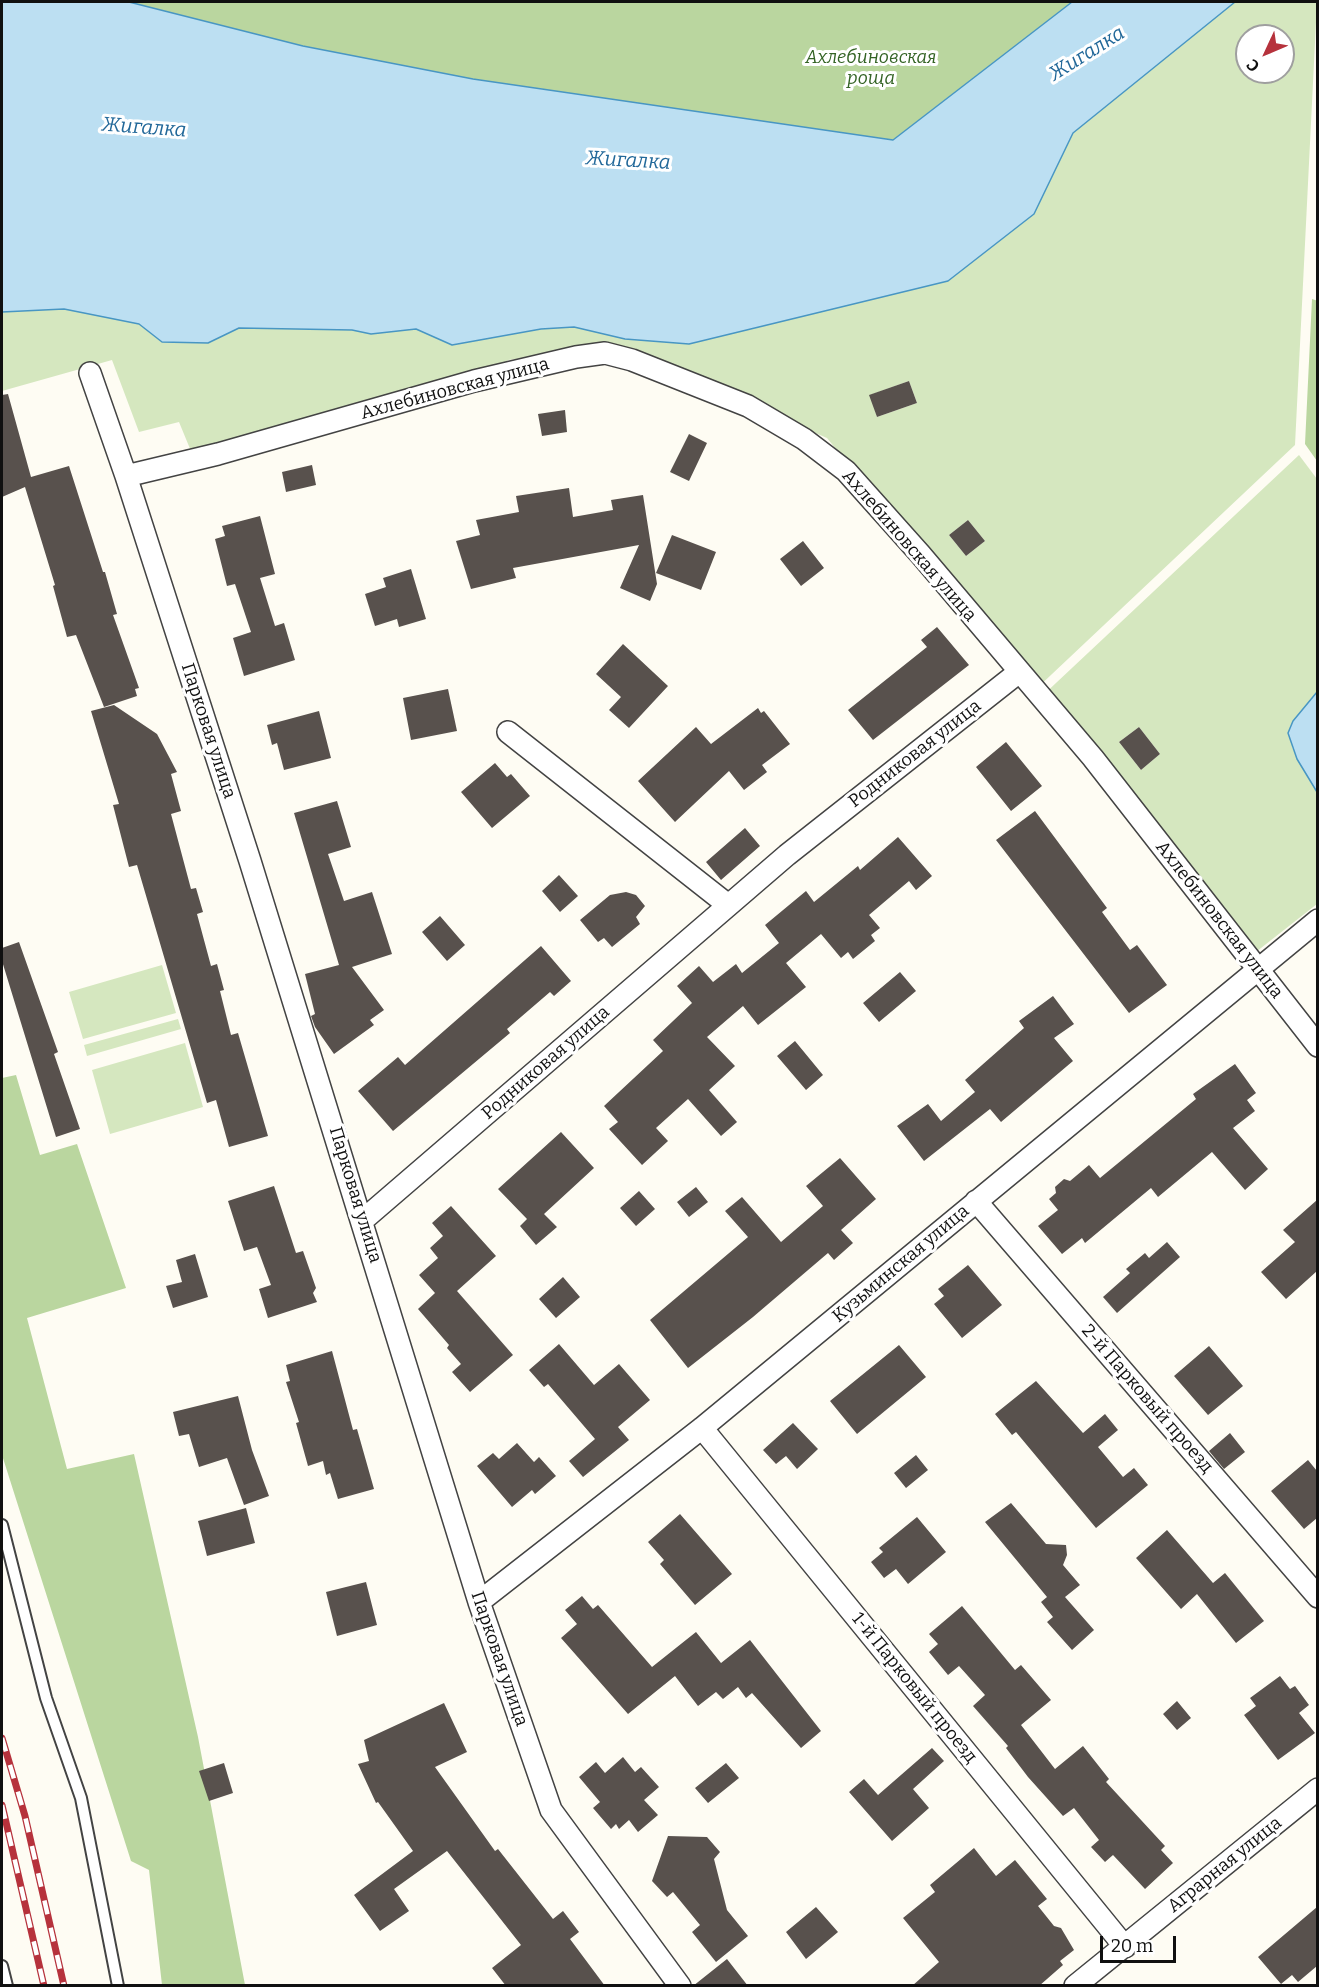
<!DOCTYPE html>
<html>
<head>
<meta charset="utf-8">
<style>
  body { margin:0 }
  #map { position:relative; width:1319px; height:1987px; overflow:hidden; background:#fefcf3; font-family:Bitter,serif }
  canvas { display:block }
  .frame { position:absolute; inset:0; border:3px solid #101010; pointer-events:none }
  .north { position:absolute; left:1235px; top:24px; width:60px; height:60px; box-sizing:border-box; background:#fff; border:2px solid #9f9f9f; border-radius:50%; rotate:226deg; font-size:16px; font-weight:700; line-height:24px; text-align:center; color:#101010 }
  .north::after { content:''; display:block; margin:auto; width:21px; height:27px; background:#b6323c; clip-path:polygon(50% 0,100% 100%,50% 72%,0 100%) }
  .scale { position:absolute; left:1100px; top:1936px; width:76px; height:27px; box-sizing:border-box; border:3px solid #101010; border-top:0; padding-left:8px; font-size:18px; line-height:21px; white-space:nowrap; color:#101010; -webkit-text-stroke:4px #fff; paint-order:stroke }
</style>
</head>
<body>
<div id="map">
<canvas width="1319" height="1987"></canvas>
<div class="frame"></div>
<div class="north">С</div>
<div class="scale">20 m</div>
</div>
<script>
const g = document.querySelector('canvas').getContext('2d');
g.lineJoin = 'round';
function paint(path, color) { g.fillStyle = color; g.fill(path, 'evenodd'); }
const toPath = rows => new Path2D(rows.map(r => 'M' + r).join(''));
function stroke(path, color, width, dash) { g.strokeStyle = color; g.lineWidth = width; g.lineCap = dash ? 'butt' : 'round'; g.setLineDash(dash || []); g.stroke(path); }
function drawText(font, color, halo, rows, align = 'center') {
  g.font = font + ' Bitter,serif'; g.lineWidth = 6; g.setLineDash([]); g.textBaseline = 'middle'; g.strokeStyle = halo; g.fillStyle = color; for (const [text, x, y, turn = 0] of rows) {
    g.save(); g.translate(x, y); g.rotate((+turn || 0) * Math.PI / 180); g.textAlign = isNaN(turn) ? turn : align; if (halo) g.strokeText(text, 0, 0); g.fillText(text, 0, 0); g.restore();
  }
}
paint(toPath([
  [1235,2,1317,2,1295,445,1034,691,827,438,648,361,562,353,508,360,494,374,193,456,179,422,139,432,112,360,2,391,2,312,64,309,139,324,163,342,208,343,239,328,352,330,371,334,416,329,452,345,541,329,574,327,625,339,689,344,948,281,1034,214,1073,133],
  [1247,36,1283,36,1283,72,1247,72],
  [909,381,917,403,877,417,870,395],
  [968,520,985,541,966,556,949,535],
  [1299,455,1317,479,1318,692,1293,721,1292,747,1317,792,1317,904,1247,959,1040,698],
  [1139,727,1160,754,1141,770,1119,742],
  [162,965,176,1013,83,1039,69,992],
  [178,1019,181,1029,87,1056,84,1045],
  [185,1043,203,1107,110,1134,92,1070]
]), '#d5e7bf');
paint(toPath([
  [129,2,1072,2,893,140,473,79,303,46],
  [1312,299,1318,301,1317,461,1305,444],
  [16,1075,40,1155,77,1144,126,1288,27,1318,67,1469,134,1454,198,1737,245,1985,162,1985,149,1870,131,1861,2,1455,2,1078]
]), '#bad69f');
const water = toPath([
  [2,2,129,2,303,46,473,79,893,140,1072,2,1235,2,1073,133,1034,214,948,281,689,344,625,339,574,327,541,329,452,345,416,329,371,334,352,330,239,328,208,343,162,342,139,324,64,309,2,312,2,2],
  [1317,692,1317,792,1297,759,1288,733,1293,721,1317,692]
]);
paint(water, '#bcdff2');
stroke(water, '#4896c3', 1.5);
paint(toPath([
  [909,381,917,403,877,417,869,395],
  [8,394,31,477,69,466,103,572,105,572,117,614,113,615,139,688,135,689,137,696,104,707,76,635,67,637,53,586,55,585,25,487,2,497,2,395],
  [565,410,567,432,542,436,538,414],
  [689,434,707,443,689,481,670,472],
  [312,465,316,485,286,492,282,472],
  [569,488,573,517,613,510,611,500,643,495,657,584,650,601,620,588,639,545,513,568,516,578,471,589,456,541,480,535,476,520,519,512,516,496],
  [260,516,275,574,260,578,275,626,284,623,295,660,244,676,233,638,251,632,235,584,227,586,215,539,225,536,222,526],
  [968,520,985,541,966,556,949,535],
  [672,535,716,552,701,590,656,573],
  [803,541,824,568,801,586,780,559],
  [411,569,426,619,399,627,397,619,375,626,365,594,386,587,383,578],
  [937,627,969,665,873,740,848,710,927,647,921,640],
  [623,644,668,686,629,728,609,710,621,697,596,674],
  [448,689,457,731,411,740,403,698],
  [114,705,157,734,177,772,171,774,181,811,171,814,191,889,196,888,203,912,197,914,211,966,217,964,224,990,220,991,231,1035,238,1033,268,1136,229,1147,216,1100,207,1103,137,865,129,867,113,805,119,804,91,711],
  [758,708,761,713,764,711,790,744,762,765,767,772,744,790,729,771,675,822,638,781,696,727,711,744],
  [319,711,331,758,284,770,277,743,272,745,267,725],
  [1139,727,1160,754,1141,770,1119,742],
  [1006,742,1042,786,1011,811,976,767],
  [495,763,507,777,511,774,530,796,492,828,461,792],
  [337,801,351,847,328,854,344,901,372,892,392,954,352,967,384,1010,370,1020,374,1025,334,1054,315,1027,311,1016,315,1014,305,974,339,965,294,813],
  [1035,811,1107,908,1102,912,1130,950,1137,945,1167,985,1129,1013,996,840],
  [745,828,760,846,721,880,706,862],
  [898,837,932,876,916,890,909,881,869,915,880,928,871,935,875,941,853,959,848,952,841,958,821,934,786,963,806,987,758,1025,743,1006,707,1037,735,1066,709,1090,737,1122,721,1136,688,1099,656,1128,668,1141,642,1165,609,1129,618,1122,604,1106,663,1051,653,1040,692,1003,677,986,699,966,713,982,736,964,742,973,779,943,765,925,806,891,814,902,858,866,860,870],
  [559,875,578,896,560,912,542,891],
  [626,892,636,895,645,906,636,917,640,924,612,947,604,938,598,942,580,920,610,895],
  [440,916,465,945,447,961,422,932],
  [19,942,58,1052,54,1054,80,1129,56,1137,2,961,2,948],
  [541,946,571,981,554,996,550,992,507,1029,510,1033,393,1131,358,1091,398,1057,405,1065],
  [900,972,916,991,879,1022,863,1003],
  [1053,996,1074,1024,1054,1038,1073,1061,1001,1122,990,1109,924,1161,897,1126,928,1104,941,1121,975,1092,965,1080,1024,1028,1019,1021],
  [795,1041,823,1075,806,1090,777,1056],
  [1235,1064,1256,1093,1247,1100,1255,1111,1233,1128,1268,1169,1245,1190,1212,1152,1158,1197,1151,1188,1085,1243,1082,1238,1062,1254,1038,1226,1058,1210,1049,1199,1056,1193,1055,1187,1064,1179,1070,1181,1089,1165,1100,1178,1196,1099,1193,1094],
  [561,1132,594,1168,544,1214,557,1227,536,1245,520,1226,527,1219,498,1189],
  [840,1158,876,1199,841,1230,853,1243,834,1260,828,1253,753,1317,688,1368,650,1320,748,1237,725,1211,742,1197,781,1242,823,1206,806,1186],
  [274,1186,296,1253,303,1251,316,1288,313,1293,317,1302,268,1318,259,1289,271,1285,257,1247,244,1251,228,1201],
  [696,1187,708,1202,689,1217,677,1202],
  [639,1191,655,1209,636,1226,620,1208],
  [1317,1200,1317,1271,1286,1299,1261,1272,1295,1242,1283,1230],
  [451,1206,496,1256,457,1291,513,1355,470,1392,452,1372,461,1364,447,1348,449,1345,418,1309,435,1293,419,1275,438,1258,430,1248,443,1236,432,1223],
  [1167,1242,1180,1257,1117,1313,1103,1297,1130,1273,1126,1269,1145,1253,1149,1258],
  [195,1254,208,1297,173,1308,166,1286,182,1282,176,1260],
  [968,1265,1002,1305,962,1338,934,1304,944,1296,938,1289],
  [563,1277,580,1297,556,1318,539,1299],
  [559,1344,594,1385,619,1364,650,1400,618,1427,629,1440,583,1477,569,1461,595,1439,548,1384,544,1387,529,1370],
  [899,1345,926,1377,857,1434,830,1401],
  [1209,1346,1243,1386,1208,1415,1174,1376],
  [332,1351,353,1430,357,1429,374,1489,338,1499,330,1473,326,1475,323,1461,308,1466,296,1423,299,1422,286,1382,290,1381,286,1365],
  [1036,1381,1083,1433,1105,1414,1118,1430,1098,1447,1123,1477,1134,1468,1148,1485,1096,1528,1016,1432,1012,1435,995,1414],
  [238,1396,252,1450,269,1496,244,1505,227,1458,199,1467,189,1434,179,1436,173,1412],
  [793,1423,818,1449,797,1469,786,1456,776,1464,763,1450],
  [1230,1433,1245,1452,1224,1469,1209,1451],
  [517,1443,534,1462,539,1457,556,1476,535,1494,532,1490,512,1507,477,1466,493,1453,499,1459],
  [916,1455,928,1470,906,1488,894,1473],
  [1308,1460,1317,1471,1317,1518,1304,1529,1271,1491],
  [1011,1503,1046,1544,1066,1545,1067,1555,1063,1565,1080,1585,1065,1597,1094,1630,1072,1650,1047,1622,1053,1617,1041,1602,1047,1597,985,1522],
  [246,1508,255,1543,207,1556,198,1521],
  [680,1514,732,1574,695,1605,660,1564,664,1560,648,1542],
  [917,1517,946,1552,908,1584,896,1569,884,1578,871,1562,883,1552,879,1548],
  [1167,1530,1213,1583,1225,1573,1264,1621,1236,1643,1197,1594,1181,1609,1136,1558],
  [366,1582,377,1625,337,1636,326,1592],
  [582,1596,593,1609,598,1605,652,1667,696,1632,721,1663,750,1640,821,1731,801,1748,752,1693,746,1698,738,1687,723,1699,716,1692,698,1706,675,1676,628,1714,561,1638,577,1624,565,1610],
  [962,1606,1015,1670,1021,1665,1051,1700,1021,1725,1055,1769,1083,1746,1109,1779,1106,1782,1165,1846,1161,1850,1173,1863,1145,1889,1113,1855,1105,1862,1091,1847,1099,1840,1074,1808,1063,1816,1028,1777,1006,1748,1008,1746,973,1706,985,1695,959,1666,948,1675,929,1652,938,1644,929,1634],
  [1280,1676,1290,1689,1295,1686,1309,1705,1299,1713,1315,1733,1278,1760,1244,1715,1256,1706,1250,1698],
  [1177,1701,1191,1718,1177,1730,1163,1714],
  [444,1703,467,1752,435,1767,495,1851,498,1849,553,1919,563,1911,579,1932,570,1939,605,1986,506,1986,492,1968,521,1945,447,1851,394,1889,409,1911,380,1931,354,1895,413,1851,378,1802,376,1803,358,1764,369,1761,364,1740],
  [932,1748,944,1761,913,1789,929,1808,892,1841,849,1792,864,1779,878,1795],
  [623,1757,635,1772,641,1767,659,1787,644,1800,658,1815,638,1832,629,1820,619,1829,616,1824,611,1829,593,1808,600,1802,579,1777,596,1762,605,1773],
  [224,1763,233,1793,209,1801,199,1771],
  [726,1763,739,1778,708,1803,695,1788],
  [668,1836,707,1837,720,1852,714,1859,727,1910,748,1936,716,1962,692,1932,700,1925,673,1892,667,1897,652,1881],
  [974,1848,996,1876,1015,1860,1047,1899,1038,1906,1054,1926,1061,1928,1074,1950,1060,1961,1063,1965,1039,1986,912,1986,939,1962,903,1918,935,1892,930,1885],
  [816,1907,838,1932,806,1959,786,1932],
  [1317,1907,1317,1966,1298,1982,1292,1975,1281,1984,1258,1957],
  [727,1959,748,1986,693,1986]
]), '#58514d');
const lane = toPath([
  [2,1525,46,1698,81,1798,118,1986],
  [2,1966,7,1986]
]);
const street = toPath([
  [90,373,126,476,250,861,479,1602,551,1810,680,1986],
  [126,476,218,454,474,381,576,357,605,353,632,360,748,406,804,439,846,471,921,555,1093,758,1318,1046],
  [508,732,728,905],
  [976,1201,1318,1597],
  [363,1220,787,855,1019,672],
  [702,1428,1125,1947],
  [479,1602,702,1428,1318,920],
  [1075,1986,1318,1789]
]);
stroke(lane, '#434343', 14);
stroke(street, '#434343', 24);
stroke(lane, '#fff', 10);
stroke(street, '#fff', 21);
const rail = toPath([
  [2,1738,25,1816,64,1986],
  [2,1805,44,1986]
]);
stroke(rail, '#b6323c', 7);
stroke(rail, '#fff', 4.5, [14]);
drawText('italic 18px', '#336324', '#fff', [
  ["Ахлебиновская",871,58],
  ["роща",871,79]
]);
drawText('18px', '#101010', '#fff', [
  ["Ахлебиновская улица",455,389,-15],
  ["Ахлебиновская улица",909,546,49],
  ["Парковая улица",208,731,72],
  ["Родниковая улица",915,754,-38],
  ["Ахлебиновская улица",1219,920,52],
  ["Родниковая улица",546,1063,-41],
  ["Парковая улица",355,1195,73],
  ["Кузьминская улица",901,1264,-40],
  ["2-й Парковый проезд",1147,1399,49],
  ["Парковая улица",499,1659,71],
  ["1-й Парковый проезд",914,1688,51],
  ["Аграрная улица",1225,1865,-39]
]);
drawText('italic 20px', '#226899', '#fff', [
  ["Жигалка",1087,54,-32],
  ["Жигалка",144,128,4],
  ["Жигалка",628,161,3]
]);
</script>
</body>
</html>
